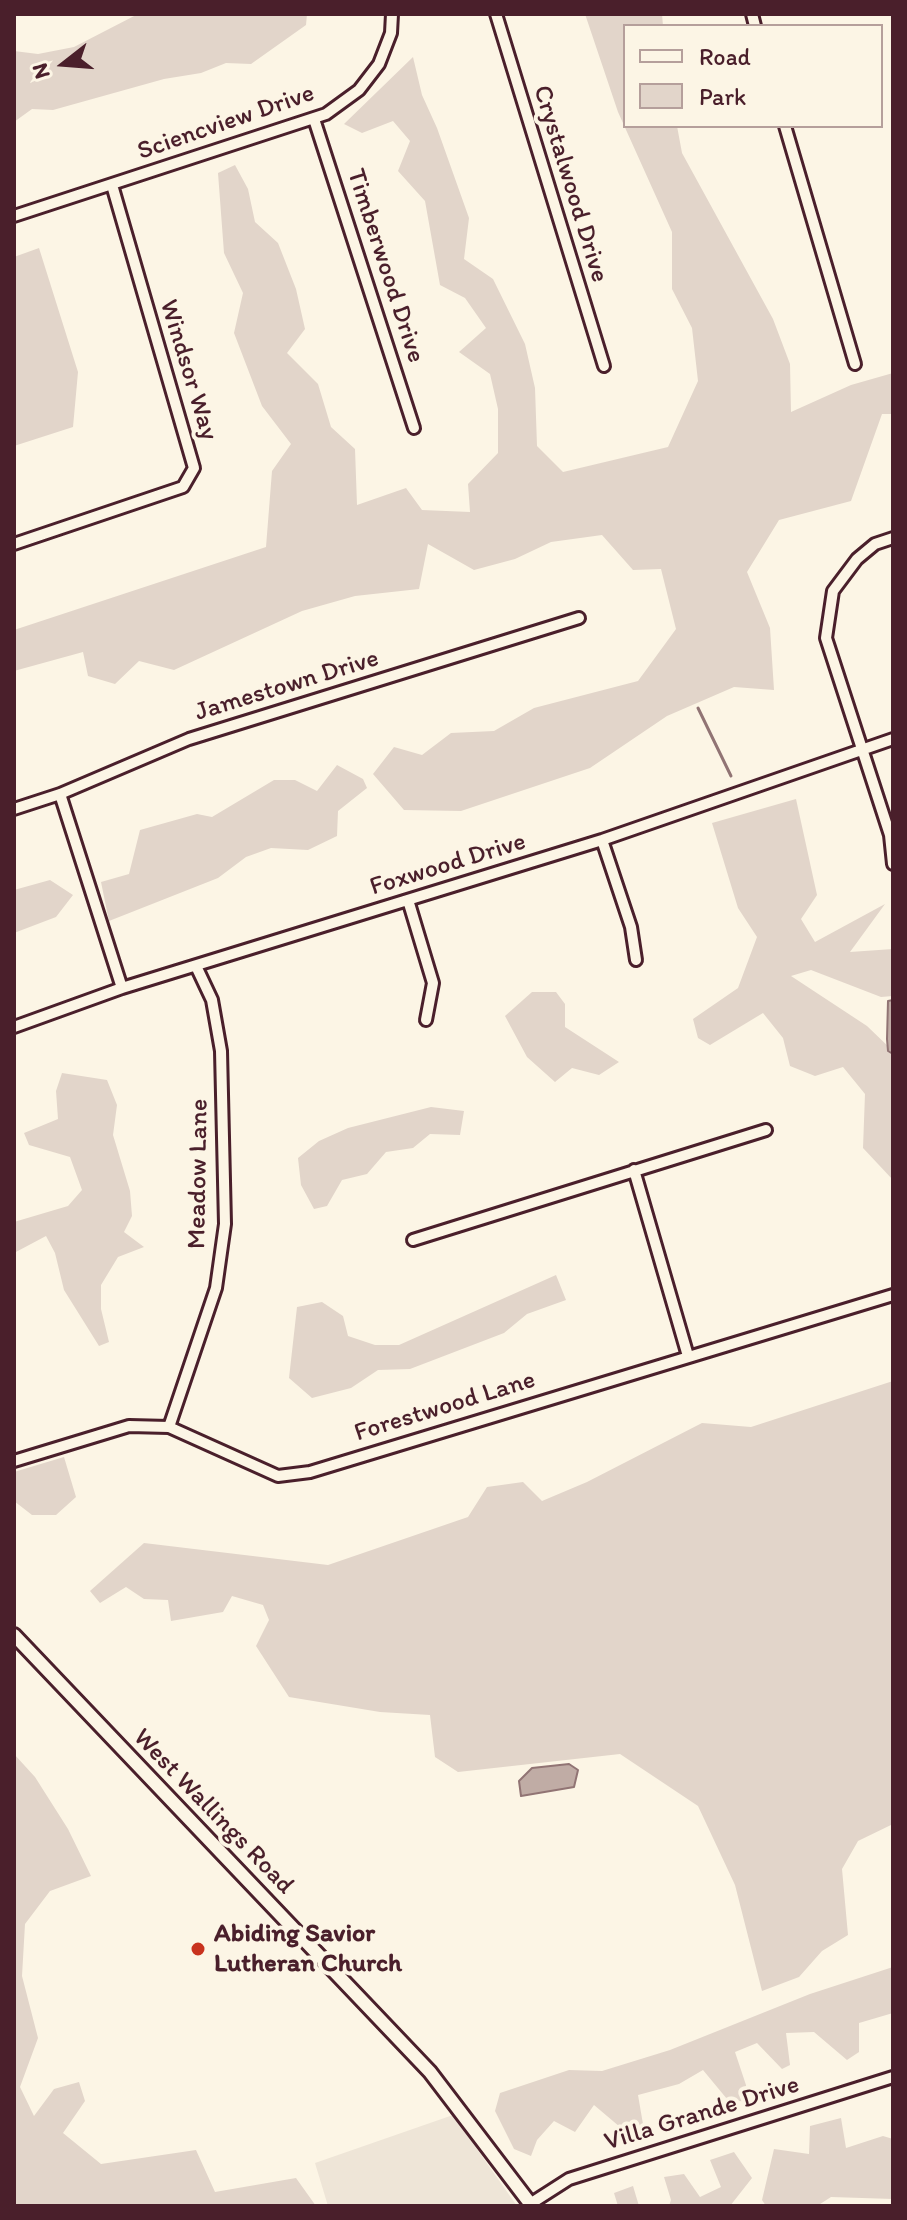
<!DOCTYPE html>
<html>
<head>
<meta charset="utf-8">
<style>
  body { margin:0 }
  #map { position:relative; width:907px; height:2220px; overflow:hidden; background:#fcf5e5; font-family:Itim,sans-serif }
  canvas { display:block }
  .frame { position:absolute; inset:0; border:16px solid #4a1f2b; pointer-events:none }
  .legend { position:absolute; left:623px; top:24px; width:260px; height:104px; box-sizing:border-box; background:#fcf5e5; border:2px solid #b59f9b; margin:0; padding:10px 14px; list-style:none; font-size:24px; color:#4a1f2b }
  .legend li { display:flex; align-items:center; gap:16px; height:40px }
  .legend b { width:40px; border:2px solid #b59f9b }
  .north { position:absolute; left:24px; top:24px; width:80px; height:80px; -webkit-text-stroke:6px #fcf5e5; paint-order:stroke; rotate:253deg; font-size:22px; font-weight:700; line-height:32px; text-align:center; color:#4a1f2b }
  .north::after { content:''; display:block; margin:auto; width:28px; height:36px; background:#4a1f2b; clip-path:polygon(50% 0,100% 100%,50% 72%,0 100%) }
</style>
</head>
<body>
<div id="map">
<canvas width="907" height="2220"></canvas>
<div class="frame"></div>
<ul class="legend">
<li><b style="height:10px;background:#fcf5e5"></b>Road</li>
<li><b style="height:22px;background:#e2d5ca"></b>Park</li>
</ul>
<div class="north">N</div>
</div>
<script>
const g = document.querySelector('canvas').getContext('2d');
g.lineJoin = 'round';
function paint(path, color) { g.fillStyle = color; g.fill(path, 'evenodd'); }
const toPath = rows => new Path2D(rows.map(r => 'M' + r).join(''));
function stroke(path, color, width, dash) { g.strokeStyle = color; g.lineWidth = width; g.lineCap = dash ? 'butt' : 'round'; g.setLineDash(dash || []); g.stroke(path); }
function drawText(font, color, halo, rows, align = 'center') {
  g.font = font + ' Itim,sans-serif'; g.lineWidth = 8; g.setLineDash([]); g.textBaseline = 'middle'; g.strokeStyle = halo; g.fillStyle = color; for (const [text, x, y, turn = 0] of rows) {
    g.save(); g.translate(x, y); g.rotate((+turn || 0) * Math.PI / 180); g.textAlign = isNaN(turn) ? turn : align; if (halo) g.strokeText(text, 0, 0); g.fillText(text, 0, 0); g.restore();
  }
}
paint(toPath([
  [453,2115,517,2206,328,2206,315,2163]
]), '#eee5d7');
paint(toPath([
  [138,14,307,14,306,25,251,64,226,63,201,73,164,79,53,110,32,109,14,122,14,51,38,54,74,47],
  [585,14,662,14,663,26,625,26,625,126,677,126,682,153,773,319,790,364,791,412,851,385,893,373,893,414,882,414,851,501,779,520,747,572,770,628,774,690,734,687,667,716,590,768,461,811,404,810,373,774,394,747,422,755,451,733,494,731,534,708,638,681,676,629,661,569,633,570,602,535,551,542,515,559,474,570,428,544,419,589,355,596,302,611,174,670,139,661,115,684,88,676,83,652,14,671,14,630,266,547,272,471,291,444,262,406,234,333,243,293,224,253,218,173,235,165,248,189,255,222,278,243,296,289,305,329,287,353,318,384,331,427,355,449,357,505,406,488,422,510,470,512,468,484,498,453,498,409,490,374,459,352,486,328,465,298,440,285,425,201,398,171,410,141,393,121,362,133,344,124,413,57,422,95,437,128,469,218,464,259,493,279,525,344,535,388,537,446,563,472,668,447,698,381,692,328,672,289,672,232,618,112],
  [39,248,78,372,73,427,14,446,14,257],
  [337,765,363,779,367,788,338,811,337,836,308,850,271,848,246,857,218,878,109,921,101,882,129,874,140,830,197,814,212,817,274,780,295,780,317,791],
  [796,799,817,895,801,919,815,942,885,904,850,952,893,949,893,996,881,997,811,970,791,976,867,1026,893,1051,893,1180,863,1148,865,1094,843,1067,815,1076,790,1066,783,1038,763,1013,710,1045,698,1038,693,1019,738,988,757,937,738,908,712,823],
  [50,880,73,895,56,917,14,933,14,890],
  [532,992,556,992,565,1004,565,1027,619,1062,599,1075,572,1068,555,1082,527,1057,505,1016],
  [62,1073,107,1080,117,1105,113,1135,130,1191,132,1216,124,1232,144,1247,118,1257,101,1285,101,1309,109,1342,99,1346,64,1290,55,1253,46,1236,14,1253,14,1222,68,1206,82,1190,70,1157,29,1145,24,1133,58,1119,56,1091],
  [431,1107,464,1111,460,1135,430,1134,413,1148,386,1152,367,1174,342,1180,327,1206,314,1209,301,1185,298,1158,319,1141,348,1128],
  [556,1275,566,1300,527,1314,504,1333,410,1369,378,1370,351,1388,312,1398,289,1378,297,1307,322,1302,343,1316,348,1336,375,1345,399,1345],
  [893,1381,893,1824,858,1841,842,1869,848,1935,822,1951,799,1977,762,1991,735,1885,698,1806,620,1754,458,1772,435,1757,430,1715,380,1712,289,1697,256,1646,269,1620,263,1605,232,1596,223,1612,171,1621,168,1600,144,1599,126,1587,100,1603,90,1591,144,1543,328,1565,468,1517,487,1487,523,1482,542,1501,587,1482,702,1423,751,1427],
  [64,1457,76,1497,56,1515,32,1515,14,1501,14,1472],
  [14,1754,35,1777,68,1829,91,1876,50,1891,25,1924,22,1976,38,2038,20,2087,34,2116,54,2089,79,2082,85,2101,63,2133,101,2164,196,2150,215,2192,296,2178,316,2206,14,2206],
  [893,1967,893,2013,859,2023,859,2052,847,2060,814,2032,786,2033,790,2065,782,2069,757,2043,735,2052,746,2085,746,2102,727,2099,703,2070,679,2084,638,2095,644,2130,633,2138,594,2105,575,2132,554,2121,537,2140,531,2156,514,2149,495,2111,500,2093,569,2070,602,2071,670,2050,810,1994],
  [841,2118,846,2148,883,2136,893,2139,893,2199,831,2197,817,2206,766,2206,762,2200,774,2149,809,2154,810,2126],
  [734,2152,752,2178,730,2206,669,2206,671,2200,664,2177,684,2174,700,2197,721,2187,710,2160],
  [633,2186,639,2206,618,2206,614,2193]
]), '#e2d5ca');
const water = toPath([
  [893,1000,893,1054,888,1051,887,1039,888,1001,893,1000],
  [569,1764,578,1770,574,1787,521,1796,519,1781,532,1768,569,1764]
]);
paint(water, '#c0aca5');
stroke(water, '#917474', 2);
stroke(toPath([
  [698,708,731,776]
]), '#917474', 3);
const minor = toPath([
  [496,14,604,366],
  [752,14,755,26],
  [314,119,414,428],
  [785,126,855,364],
  [14,216,326,114,359,90,379,64,391,33,392,14],
  [893,538,875,544,857,559,833,591,826,638,890,835,893,864],
  [14,544,183,487,194,468,112,185],
  [60,794,122,988],
  [14,809,60,794,189,739,579,618],
  [602,840,631,927,636,960],
  [408,900,433,983,426,1020],
  [14,1027,122,988,602,840,893,739],
  [634,1170,688,1356],
  [413,1240,766,1130],
  [169,1427,216,1288,225,1224,221,1051,212,1000,196,966],
  [14,1461,129,1426,169,1427,278,1476,310,1472,893,1295],
  [530,2204,569,2179,893,2077]
]);
const tertiary = toPath([
  [14,1635,430,2072,532,2206]
]);
stroke(minor, '#4a1f2b', 16);
stroke(tertiary, '#4a1f2b', 18);
stroke(minor, '#fcf5e5', 10);
stroke(tertiary, '#fcf5e5', 12);
for (const [x, y, r, color] of [
  [198,1949,8,"#c8321e"]
]) { const dot = new Path2D(); dot.arc(x, y, r, 0, 2 * Math.PI); g.fillStyle = color; g.fill(dot); stroke(dot, '#fcf5e5', 3); }
drawText('26px', '#4a1f2b', '#fcf5e5', [
  ["Sciencview Drive",226,123,-19],
  ["Crystalwood Drive",570,184,73],
  ["Timberwood Drive",385,266,72],
  ["Windsor Way",188,370,73],
  ["Jamestown Drive",287,686,-17],
  ["Foxwood Drive",448,865,-17],
  ["Meadow Lane",199,1174,-89],
  ["Forestwood Lane",445,1407,-17],
  ["West Wallings Road",213,1812,46],
  ["Villa Grande Drive",702,2114,-17]
]);
drawText('bold 26px', '#4a1f2b', '#fcf5e5', [
  ["Abiding Savior",214,1934],
  ["Lutheran Church",214,1964]
], 'left');
</script>
</body>
</html>
